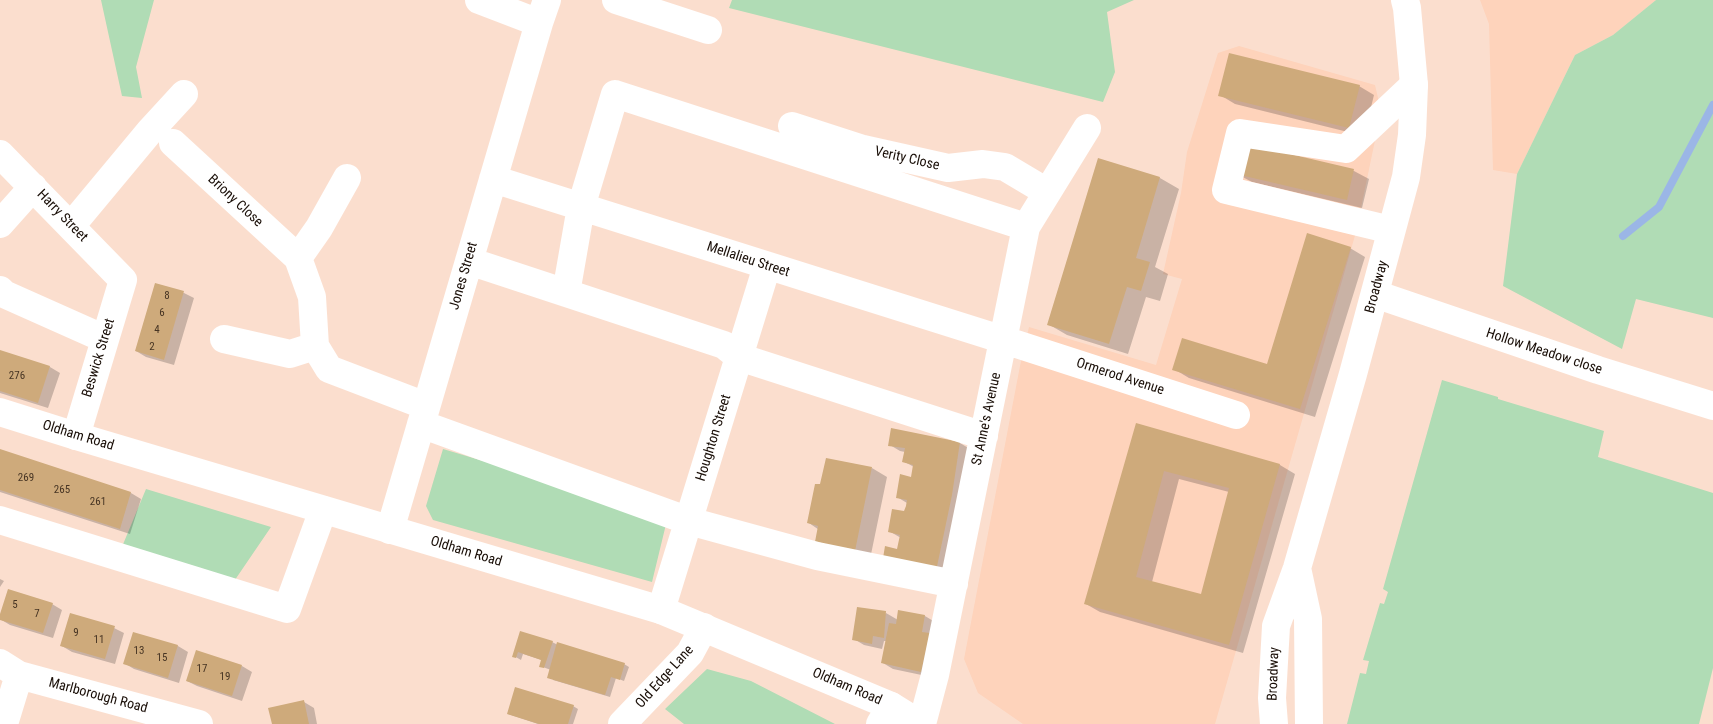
<!DOCTYPE html>
<html>
<head>
<meta charset="utf-8">
<style>
  body { margin:0 }
  canvas { display:block; background:#fbdece }
</style>
</head>
<body>
<canvas width="1713" height="724"></canvas>
<script>
const g = document.querySelector('canvas').getContext('2d');
g.lineJoin = 'round';
function paint(path, color) { g.fillStyle = color; g.fill(path, 'evenodd'); }
const toPath = rows => new Path2D(rows.map(r => 'M' + r).join(''));
function stroke(path, color, width, dash) { g.strokeStyle = color; g.lineWidth = width; g.lineCap = dash ? 'butt' : 'round'; g.setLineDash(dash || []); g.stroke(path); }
function drawText(font, color, halo, rows, align = 'center') {
  g.font = font + ' "Roboto Condensed",sans-serif'; g.lineWidth = 4.5; g.setLineDash([]); g.textBaseline = 'middle'; g.strokeStyle = halo; g.fillStyle = color; for (const [text, x, y, turn = 0] of rows) {
    g.save(); g.translate(x, y); g.rotate((+turn || 0) * Math.PI / 180); g.textAlign = isNaN(turn) ? turn : align; if (halo) g.strokeText(text, 0, 0); g.fillText(text, 0, 0); g.restore();
  }
}
paint(toPath([
  [1480,0,1656,0,1613,35,1575,55,1517,174,1493,170,1489,24],
  [1239,46,1375,85,1382,115,1378,126,1356,232,1215,724,1023,724,978,693,964,659,1020,366,1029,327,1156,365,1182,279,1163,274,1181,193,1187,152,1218,53]
]), '#fed3bb');
paint(toPath([
  [101,0,154,0,136,67,142,98,122,96],
  [732,0,1134,0,1107,12,1115,72,1103,102,729,8],
  [1656,0,1713,0,1713,318,1636,299,1622,349,1503,286,1517,174,1575,55,1613,35],
  [1442,380,1498,397,1498,399,1604,431,1598,457,1713,493,1713,668,1699,724,1347,724,1360,673,1366,674,1369,661,1363,660,1380,603,1384,604,1388,592,1383,589],
  [443,449,668,516,652,582,433,520,426,506],
  [146,489,271,527,224,596,114,566],
  [707,669,751,681,835,724,684,724,665,709]
]), '#b0dcb5');
paint(toPath([
  [1359,86,1374,95,1364,136,1235,104,1220,95],
  [1244,145,1354,171,1369,179,1362,208,1252,182,1237,174],
  [1099,160,1160,178,1179,189,1155,267,1168,274,1160,301,1146,297,1128,354,1067,335,1048,324],
  [1350,248,1365,257,1315,417,1189,378,1174,369,1267,365],
  [156,284,184,293,194,298,174,365,146,357,136,351],
  [0,351,50,367,60,373,48,408,0,393],
  [1137,424,1280,465,1295,474,1243,653,1100,612,1086,604],
  [1179,479,1229,492,1202,595,1152,582],
  [892,429,960,443,970,449,945,581,898,550,901,538,889,531,905,513,907,503,897,497,912,478,914,467,903,461,905,452,900,451,890,445],
  [0,451,131,493,141,499,130,534,0,492],
  [872,468,887,477,869,564,809,523],
  [0,579,4,581,0,587],
  [52,604,62,610,53,638,10,625,0,619],
  [886,613,898,620,925,616,935,622,931,677,893,669,883,663,887,641,884,641,882,649,864,645,854,639],
  [114,628,124,633,115,664,72,652,62,646],
  [134,633,178,646,188,652,179,683,134,669,124,663],
  [521,633,552,642,558,645,624,664,629,667,624,681,616,678,610,697,553,680,551,670,540,666,542,660,523,654,521,660,514,656],
  [242,666,252,672,242,701,197,686,187,681],
  [304,702,314,708,317,724,273,724],
  [573,706,578,709,573,724,538,724,508,714]
]), '#0003');
stroke(toPath([
  [1623,236,1659,207,1713,105]
]), '#9bb6e6', 8);
paint(toPath([
  [1229,53,1360,85,1349,128,1218,96],
  [1243,143,1354,169,1347,200,1236,174],
  [1098,158,1160,177,1136,258,1150,262,1141,291,1127,287,1109,344,1047,325],
  [1307,233,1351,247,1300,409,1172,370,1182,338,1267,364],
  [155,283,184,291,164,360,135,351],
  [0,350,50,366,38,403,0,391],
  [1136,423,1280,464,1229,645,1084,604],
  [1164,471,1229,488,1201,594,1136,577],
  [891,428,960,442,952,495,935,576,882,564,885,546,897,549,900,535,888,532,892,509,904,511,906,506,907,500,896,498,900,474,911,477,913,465,902,462,905,448,888,446],
  [0,449,131,492,120,529,0,490],
  [826,458,872,467,854,556,814,547,818,526,807,523,815,484,820,484],
  [8,589,53,603,43,633,0,620,0,614],
  [857,607,886,611,884,638,873,636,872,644,852,640],
  [898,610,925,615,922,632,930,633,921,672,881,663,889,623,896,624],
  [70,613,115,626,105,659,60,646],
  [520,631,553,641,544,668,539,667,541,660,518,652,516,658,512,657],
  [133,632,178,645,168,678,123,664],
  [557,642,625,663,620,680,611,677,605,695,547,678],
  [196,650,242,665,232,696,186,681],
  [515,687,574,705,568,724,539,724,507,714],
  [304,700,309,724,272,724,268,708]
]), '#ceaa7b');
stroke(toPath([
  [479,0,539,23,547,0],
  [616,0,708,30],
  [792,126,863,149,948,168,983,164,1005,167,1047,192],
  [173,143,298,258,312,297,315,346,329,369,426,406],
  [0,154,123,280,76,436],
  [493,179,1004,340,1236,415],
  [0,224,33,187],
  [71,226,150,131,184,94],
  [1391,230,1226,190,1240,133,1346,149,1414,85],
  [298,258,319,228,347,178],
  [469,261,724,345,739,357,984,436],
  [0,290,4,294,105,339],
  [566,293,581,207,615,94,1026,227],
  [1375,294,1598,370,1713,406],
  [224,339,290,354,315,346],
  [421,424,689,521,817,556,954,584],
  [0,520,287,609,323,510],
  [390,530,539,23],
  [661,610,767,266],
  [0,663,19,675,199,724],
  [4,724,19,675],
  [622,724,690,653,704,627],
  [880,724,891,706],
  [922,724,935,675,1026,227,1087,128]
]), '#fff', 28);
stroke(toPath([
  [0,412,76,436,661,610,891,706,920,724],
  [1297,568,1308,619,1309,724],
  [1274,724,1272,698,1276,626,1297,568,1353,374,1406,177,1412,135,1414,85,1407,8,1405,0]
]), '#fff', 28);
drawText('11px', '#463423', null, [
  ["8",167,296],
  ["6",162,313],
  ["4",157,330],
  ["2",152,347],
  ["276",17,376],
  ["269",26,478],
  ["265",62,490],
  ["261",98,502],
  ["5",15,605],
  ["7",37,614],
  ["9",76,633],
  ["11",99,640],
  ["13",139,651],
  ["15",162,658],
  ["17",202,669],
  ["19",225,677]
]);
drawText('14px', '#180d06', '#fff', [
  ["Verity Close",907,159,13],
  ["Briony Close",235,201,43],
  ["Harry Street",62,216,46],
  ["Mellalieu Street",748,260,18],
  ["Jones Street",464,276,-74],
  ["Broadway",1377,287,-75],
  ["Hollow Meadow close",1544,352,18],
  ["Beswick Street",99,358,-73],
  ["Ormerod Avenue",1120,377,18],
  ["St Anne's Avenue",987,419,-78],
  ["Oldham Road",78,436,17],
  ["Houghton Street",714,438,-73],
  ["Oldham Road",466,552,17],
  ["Broadway",1274,674,-88],
  ["Old Edge Lane",665,677,-48],
  ["Oldham Road",847,687,23],
  ["Marlborough Road",98,696,15]
]);
</script>
</body>
</html>
